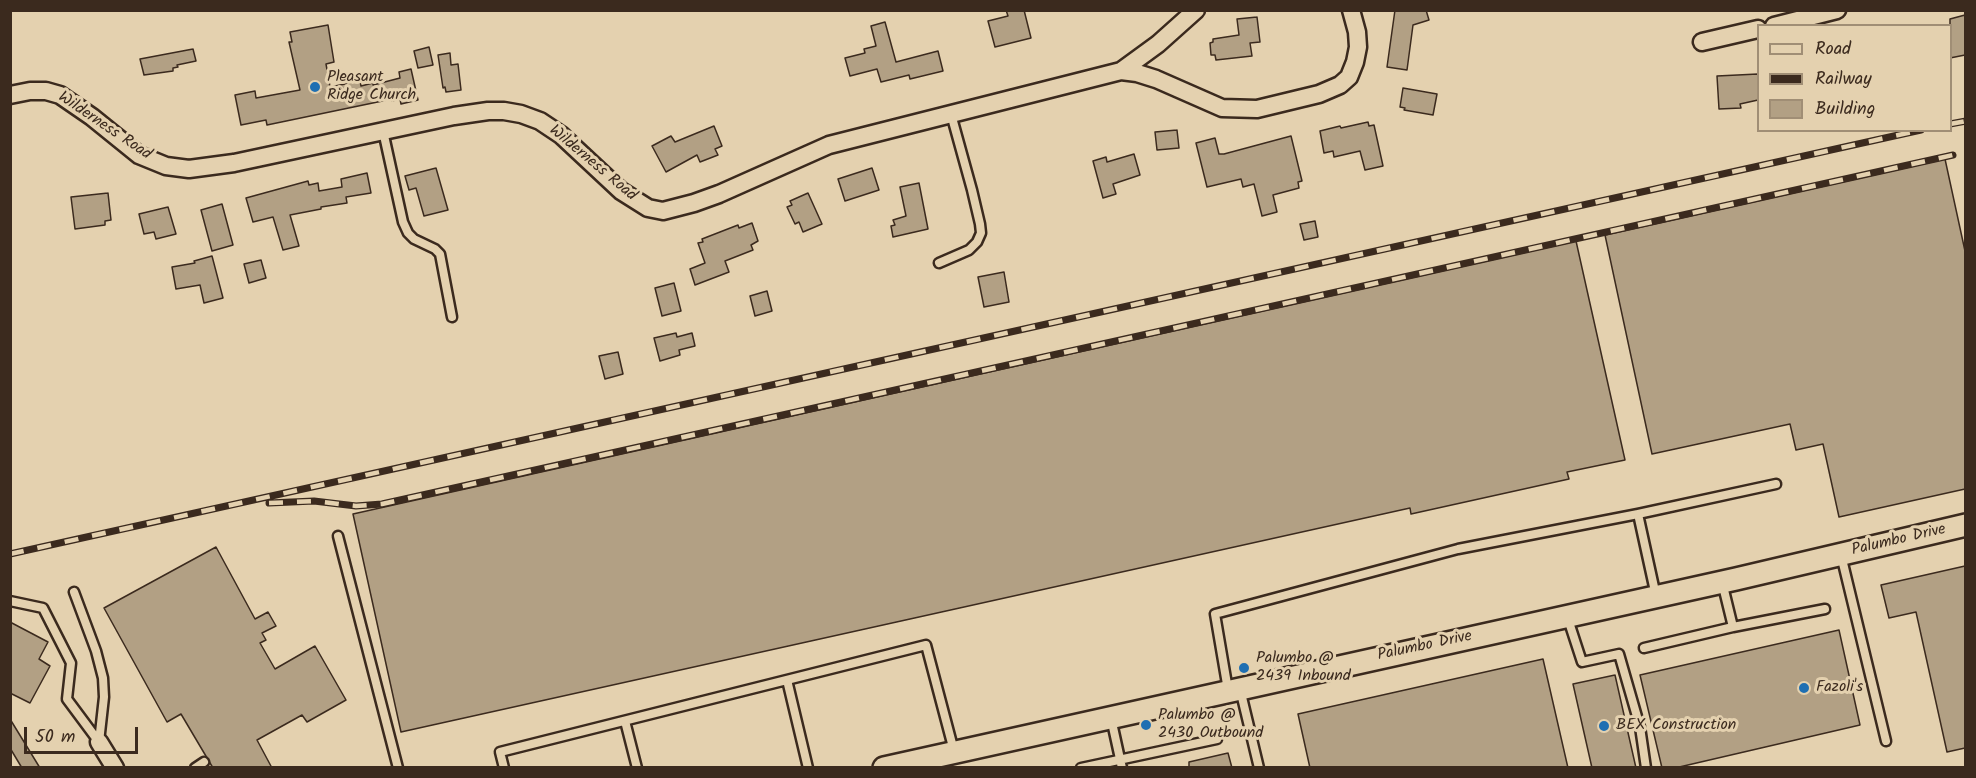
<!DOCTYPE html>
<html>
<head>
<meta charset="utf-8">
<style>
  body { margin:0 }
  #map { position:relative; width:1976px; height:778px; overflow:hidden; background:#e4d1af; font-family:Kalam,sans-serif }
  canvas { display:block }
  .frame { position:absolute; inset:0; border:12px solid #3b2a1e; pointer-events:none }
  .legend { position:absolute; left:1757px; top:24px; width:195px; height:108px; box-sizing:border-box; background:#e4d1af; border:2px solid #a08e75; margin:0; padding:8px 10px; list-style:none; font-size:18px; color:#3b2a1e }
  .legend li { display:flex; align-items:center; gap:12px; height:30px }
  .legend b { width:30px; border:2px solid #a08e75 }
  .scale { position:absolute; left:24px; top:727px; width:114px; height:27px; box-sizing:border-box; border:3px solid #3b2a1e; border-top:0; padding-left:8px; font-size:18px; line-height:21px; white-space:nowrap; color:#3b2a1e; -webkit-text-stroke:4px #e4d1af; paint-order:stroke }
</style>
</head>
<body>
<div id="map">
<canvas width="1976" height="778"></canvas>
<div class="frame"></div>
<ul class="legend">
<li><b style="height:8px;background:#e4d1af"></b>Road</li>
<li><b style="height:8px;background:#3b2a1e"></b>Railway</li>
<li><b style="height:16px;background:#b2a084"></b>Building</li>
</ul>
<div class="scale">50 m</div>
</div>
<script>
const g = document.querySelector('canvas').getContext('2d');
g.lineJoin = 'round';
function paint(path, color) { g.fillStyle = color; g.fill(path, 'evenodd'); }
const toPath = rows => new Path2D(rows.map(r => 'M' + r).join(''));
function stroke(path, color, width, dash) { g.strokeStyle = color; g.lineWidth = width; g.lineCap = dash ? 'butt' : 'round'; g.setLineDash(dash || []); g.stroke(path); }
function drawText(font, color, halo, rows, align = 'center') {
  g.font = font + ' Kalam,sans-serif'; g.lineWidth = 6; g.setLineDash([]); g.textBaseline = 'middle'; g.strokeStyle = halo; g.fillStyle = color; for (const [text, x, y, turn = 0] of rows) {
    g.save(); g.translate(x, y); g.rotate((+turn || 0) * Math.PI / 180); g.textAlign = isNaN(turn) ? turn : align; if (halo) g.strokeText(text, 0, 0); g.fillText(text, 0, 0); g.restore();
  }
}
const building = toPath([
  [1006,10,1024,10,1031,38,995,47,988,21,1008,16,1006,10],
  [1395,10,1426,10,1429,20,1413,25,1407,70,1387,67,1395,10],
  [1965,15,1965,55,1950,58,1950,19,1965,15],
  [1257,17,1260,42,1250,43,1252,56,1216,60,1215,55,1211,55,1210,43,1213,42,1213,39,1239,35,1237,19,1257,17],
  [885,22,896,62,938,51,943,71,910,79,909,75,881,82,877,69,850,76,845,58,865,53,864,49,876,46,871,26,885,22],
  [328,25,334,62,326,64,330,87,360,81,361,86,373,83,373,85,400,78,399,72,411,69,418,100,401,104,400,99,392,101,392,99,267,125,266,120,241,125,235,95,255,91,256,98,300,90,289,42,292,42,290,32,328,25],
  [429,47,433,65,418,68,414,51,429,47],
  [193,49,196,61,177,65,178,67,173,68,173,71,144,75,140,59,193,49],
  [450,53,451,65,458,64,461,90,446,92,445,87,443,88,438,55,450,53],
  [1758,74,1758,100,1740,104,1741,108,1719,109,1717,76,1758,74],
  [1403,88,1437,94,1433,115,1404,110,1405,108,1400,107,1403,88],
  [1368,122,1369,126,1374,125,1383,166,1365,170,1360,151,1334,157,1333,151,1324,153,1320,131,1340,126,1341,128,1368,122],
  [714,126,722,146,715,149,718,155,700,162,697,155,666,172,652,146,671,136,675,142,714,126],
  [1177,130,1179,148,1157,150,1155,132,1177,130],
  [1291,136,1302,181,1298,182,1299,188,1273,195,1277,212,1262,216,1254,184,1243,187,1241,179,1207,187,1196,143,1215,138,1219,154,1224,154,1291,136],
  [1134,154,1140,175,1113,184,1116,194,1103,198,1093,161,1106,157,1107,162,1134,154],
  [1945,159,1965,251,1965,489,1839,517,1823,444,1796,450,1790,424,1652,454,1605,235,1945,159],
  [436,168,448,210,424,216,416,188,409,190,405,176,436,168],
  [872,168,879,190,845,201,838,179,872,168],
  [367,173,371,193,346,197,347,203,321,207,321,209,290,215,299,246,283,250,273,217,253,222,246,198,308,181,309,185,318,183,319,191,342,187,341,179,367,173],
  [919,183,928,229,893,237,891,226,895,225,893,220,906,216,900,187,919,183],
  [108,193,111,220,105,221,105,225,75,229,71,197,108,193],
  [808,193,822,224,803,232,799,222,795,224,787,207,792,205,790,201,808,193],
  [222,204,233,245,212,251,201,210,222,204],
  [168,207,176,234,156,239,154,232,144,234,139,214,168,207],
  [1315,221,1318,237,1304,240,1300,224,1315,221],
  [752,223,758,241,751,245,753,250,725,261,729,272,695,285,690,269,705,263,698,243,703,242,702,239,738,225,739,228,752,223],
  [1576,241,1625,460,1567,472,1569,479,1411,514,1410,508,401,732,353,514,1576,241],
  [212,256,223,298,204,303,200,285,176,289,172,267,195,263,194,261,212,256],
  [261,260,266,278,249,283,244,264,261,260],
  [1004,272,1009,302,984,307,978,277,1004,272],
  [674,283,681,311,662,316,655,288,674,283],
  [767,291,772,311,755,316,750,296,767,291],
  [676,333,677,337,692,333,695,346,679,350,680,355,660,361,654,338,676,333],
  [618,352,623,374,605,379,599,356,618,352],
  [216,547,255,619,268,612,276,626,262,633,266,640,260,643,275,669,315,646,346,700,307,722,302,715,257,740,272,768,213,768,181,714,167,722,104,608,216,547],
  [1965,566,1965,748,1947,752,1916,612,1889,618,1881,585,1965,566],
  [10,622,48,642,39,659,50,666,30,703,10,693,10,622],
  [1839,630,1860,725,1675,768,1662,768,1640,675,1839,630],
  [1543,659,1568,768,1310,768,1298,714,1543,659],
  [1615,675,1636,768,1592,768,1573,684,1615,675],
  [10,719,40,768,22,768,10,748,10,719],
  [1228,753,1232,768,1189,768,1189,762,1228,753]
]);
paint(building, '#b2a084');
stroke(building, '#3b2a1e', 1.5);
const service = toPath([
  [383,131,403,222,408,233,414,239,435,249,440,254,452,317],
  [939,263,969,250,977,242,981,233,980,224,972,190,951,114],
  [1638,514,1656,596],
  [338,536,398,768],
  [1841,555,1886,741],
  [74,592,96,651,103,678,104,697,99,742],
  [10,601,43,608,71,663,67,699,99,742],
  [1567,616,1582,662,1619,654,1640,727,1646,768],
  [1733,627,1825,609],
  [1644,648,1733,627,1722,582],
  [787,680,808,768],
  [1240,689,1259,768],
  [1228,690,1215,614,1458,549,1638,514,1776,484],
  [1111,718,1122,768],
  [625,721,637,768],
  [195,768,204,762],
  [504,768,500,752,926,645,954,751],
  [1081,768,1217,739]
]);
const minor = toPath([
  [1774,26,1837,10],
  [1702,42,1758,29],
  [1121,71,1137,73,1156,79,1222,108,1257,109,1319,94,1340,85,1349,77,1355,62,1358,47,1357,32,1351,10],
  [10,95,30,91,46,91,60,95,92,117,139,155,166,166,189,169,234,163,454,116,488,111,504,111,521,114,540,121,561,135,621,191,648,208,663,211,694,203,719,194,829,145,1121,71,1158,44,1196,10],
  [99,742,115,768]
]);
const tertiary = toPath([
  [884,768,1736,579,1966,525]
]);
stroke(service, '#3b2a1e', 13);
stroke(minor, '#3b2a1e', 21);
stroke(tertiary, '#3b2a1e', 26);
stroke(service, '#e4d1af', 8);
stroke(minor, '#e4d1af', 16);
stroke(tertiary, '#e4d1af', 21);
const rail = toPath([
  [1950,124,1966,121],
  [269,503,314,501,356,506,382,504,1953,155],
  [10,554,1921,130]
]);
stroke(rail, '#3b2a1e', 7);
stroke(rail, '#e4d1af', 4.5, [14]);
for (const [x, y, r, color] of [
  [315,87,6,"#1f6fb2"],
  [1244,668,6,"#1f6fb2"],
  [1804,688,6,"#1f6fb2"],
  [1146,725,6,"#1f6fb2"],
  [1604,726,6,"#1f6fb2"]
]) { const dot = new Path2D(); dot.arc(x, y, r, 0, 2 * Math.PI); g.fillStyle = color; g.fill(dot); stroke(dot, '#e4d1af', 2); }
drawText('16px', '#3b2a1e', '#e4d1af', [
  ["Pleasant",327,78],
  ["Ridge Church",327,96],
  ["Palumbo @",1256,659],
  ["2439 Inbound",1256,677],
  ["Fazoli's",1816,688],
  ["Palumbo @",1158,716],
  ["2430 Outbound",1158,734],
  ["BEX Construction",1616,726]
], 'left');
drawText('16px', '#3b2a1e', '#e4d1af', [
  ["Wilderness Road",104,127,34],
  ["Wilderness Road",592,164,40],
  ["Palumbo Drive",1899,541,-13],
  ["Palumbo Drive",1425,647,-12]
]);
</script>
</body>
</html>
